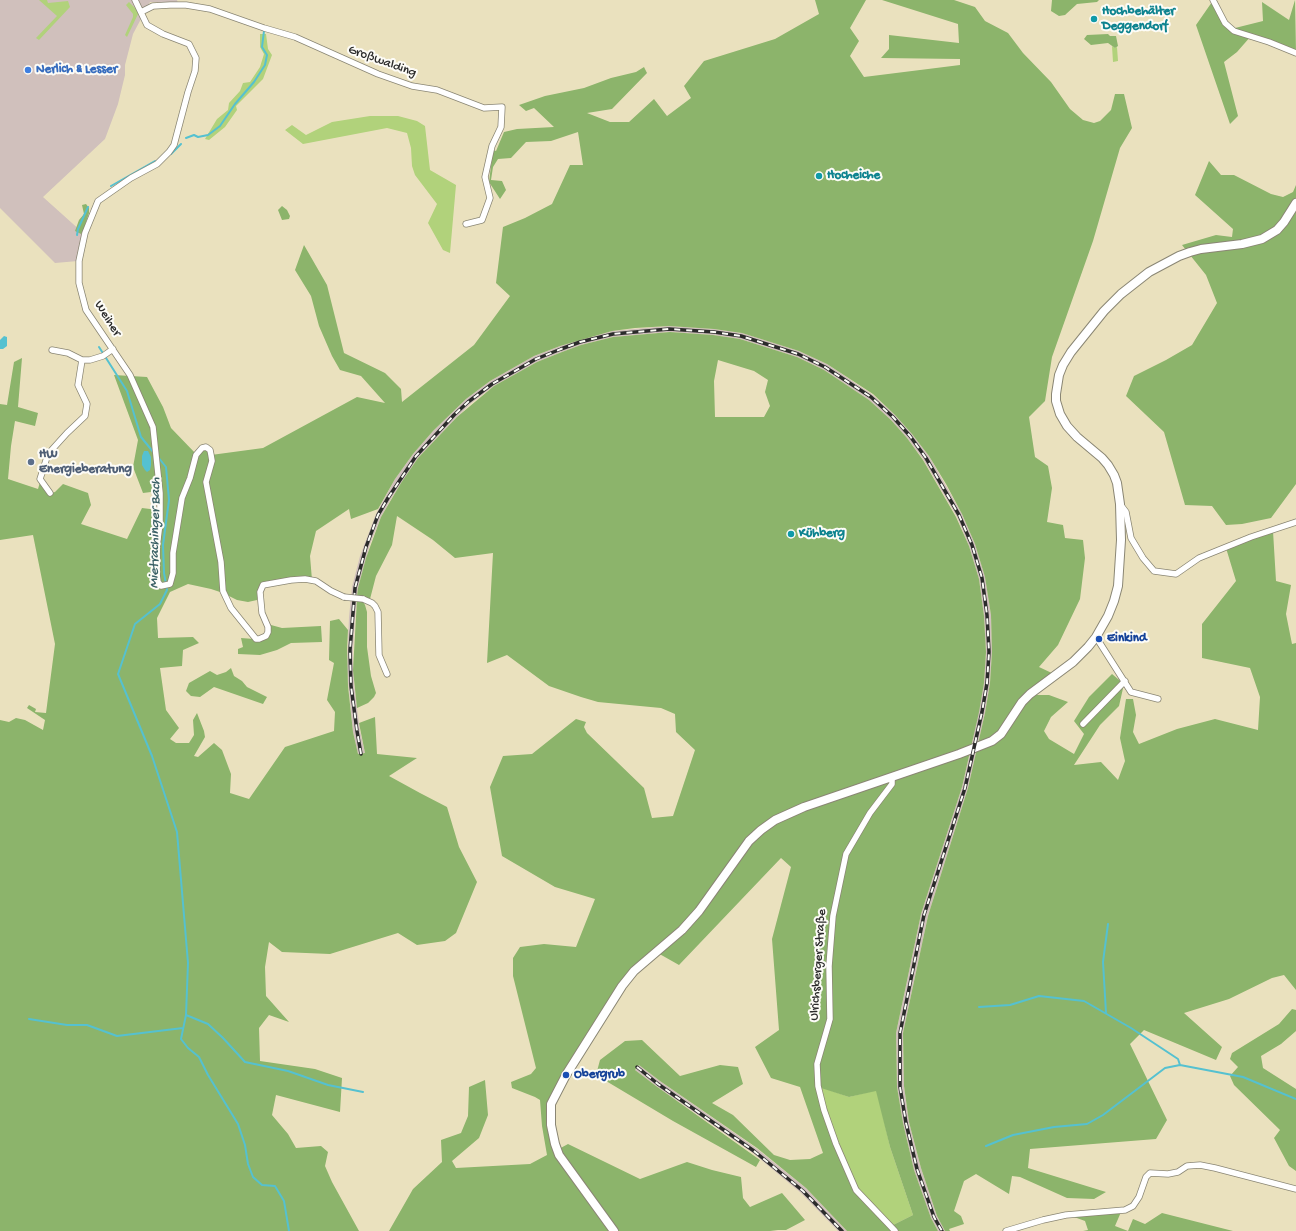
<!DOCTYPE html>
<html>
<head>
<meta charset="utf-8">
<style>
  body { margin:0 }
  canvas { display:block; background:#eae1be }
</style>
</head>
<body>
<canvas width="1296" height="1231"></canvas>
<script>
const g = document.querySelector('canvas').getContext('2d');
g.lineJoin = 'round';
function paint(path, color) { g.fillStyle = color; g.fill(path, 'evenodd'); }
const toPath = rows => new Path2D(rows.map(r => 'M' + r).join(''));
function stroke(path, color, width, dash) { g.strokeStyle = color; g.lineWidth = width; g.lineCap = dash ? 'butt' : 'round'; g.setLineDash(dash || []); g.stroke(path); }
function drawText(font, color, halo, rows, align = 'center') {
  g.font = font + ' "Gochi Hand",sans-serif'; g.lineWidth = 4; g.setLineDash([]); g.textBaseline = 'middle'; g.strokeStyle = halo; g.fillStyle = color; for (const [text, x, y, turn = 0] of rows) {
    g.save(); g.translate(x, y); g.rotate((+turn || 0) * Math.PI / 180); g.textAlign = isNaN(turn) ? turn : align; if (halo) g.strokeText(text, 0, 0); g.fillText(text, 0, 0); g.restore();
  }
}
paint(toPath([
  [0,0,177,0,178,3,150,2,133,34,125,65,125,75,118,104,105,139,43,197,82,232,78,261,55,263,0,208],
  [669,326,714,329,742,333,799,351,827,364,873,395,895,415,912,434,929,456,962,514,975,544,985,577,991,615,992,652,990,683,985,713,968,788,928,916,903,1033,904,1086,909,1122,921,1168,937,1216,945,1231,938,1231,931,1218,914,1170,903,1123,897,1087,896,1033,921,914,962,787,971,748,984,683,986,652,984,616,979,579,969,546,957,517,923,459,907,438,891,420,869,400,824,370,797,357,740,339,713,335,670,332,613,337,581,345,562,352,537,362,494,386,470,404,457,417,418,458,391,499,381,517,370,544,358,588,355,618,353,650,354,685,360,731,365,753,358,754,353,732,347,670,349,617,352,587,360,556,376,514,395,479,413,454,433,431,466,399,490,381,534,356,560,346,612,331],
  [639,1065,660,1081,756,1148,806,1188,847,1231,838,1231,801,1193,753,1153,656,1086,635,1070]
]), '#d0c0bc');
paint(toPath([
  [39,0,47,0,48,3,68,1,70,7,39,40,36,38,57,16],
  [129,2,139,12,127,37,125,35,133,17,133,14,126,5],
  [260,34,266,34,268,49,272,55,263,79,236,106,237,110,225,127,209,140,205,139,217,119,228,110,229,103,240,91,243,83,250,82,260,67,264,54,260,47],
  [1112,46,1115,48,1117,47,1118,61,1113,62],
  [370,116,398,116,417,121,425,126,430,170,456,185,450,253,443,250,428,223,437,204,415,175,412,166,411,148,407,133,387,128,303,144,285,130,292,125,306,135,332,122],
  [818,1086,849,1097,877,1090,890,1147,913,1215,891,1226,856,1190,836,1144]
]), '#b1d27b');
paint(toPath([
  [815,0,866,0,850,28,859,41,850,56,864,77,960,65,960,59,881,58,889,49,889,35,959,43,958,24,882,0,954,0,975,7,985,21,1008,33,1023,53,1051,82,1070,109,1083,120,1094,123,1100,121,1111,110,1115,94,1124,94,1132,128,1120,148,1093,241,1052,357,1045,401,1029,417,1035,457,1048,466,1052,488,1047,522,1063,525,1065,538,1083,540,1085,558,1080,599,1058,645,1039,667,1056,675,1028,693,999,729,1002,731,1032,695,1049,695,1068,702,1051,717,1044,731,1049,739,1074,754,1084,734,1074,721,1089,697,1112,674,1124,684,1119,706,1100,725,1074,765,1101,762,1118,780,1125,761,1120,738,1126,699,1133,699,1136,715,1133,732,1139,744,1177,729,1215,719,1258,730,1260,697,1250,668,1202,658,1202,624,1236,581,1226,548,1273,531,1276,581,1291,585,1286,614,1292,644,1296,643,1296,990,1284,975,1272,978,1229,999,1184,1013,1222,1047,1216,1060,1144,1030,1130,1044,1167,1120,1156,1139,1030,1149,1028,1168,1106,1192,1094,1199,1067,1198,1020,1177,1012,1176,1009,1194,976,1174,964,1181,954,1211,961,1216,964,1224,949,1229,950,1231,945,1231,937,1216,921,1168,909,1122,904,1086,903,1033,928,916,968,788,985,713,990,683,992,652,991,615,985,577,975,544,962,514,946,484,929,456,912,434,895,415,873,394,827,364,799,351,742,333,714,329,669,326,635,328,612,331,560,346,534,356,490,381,466,399,433,431,413,454,395,479,378,509,351,519,349,509,316,531,310,556,312,580,271,583,259,592,257,600,248,602,237,600,223,593,211,589,188,584,170,592,157,618,158,638,193,637,199,643,183,650,182,666,160,668,166,710,179,728,170,739,176,743,189,743,194,735,193,720,197,713,204,731,205,737,194,756,198,757,214,743,222,750,231,774,230,793,249,799,285,747,334,731,335,712,327,700,334,663,329,660,330,621,339,619,348,630,347,649,348,686,353,732,358,754,365,753,359,723,375,717,377,754,417,758,389,776,420,793,447,807,459,847,477,882,456,933,445,941,417,945,398,933,330,954,282,952,269,942,265,967,266,996,289,1022,269,1015,259,1028,260,1061,315,1069,342,1078,340,1112,276,1095,272,1115,288,1134,296,1148,321,1146,328,1152,325,1166,332,1182,359,1231,0,1231,0,720,9,722,16,718,25,720,43,730,45,720,27,708,29,705,36,709,35,712,46,713,55,644,33,535,0,540,0,404,7,405,14,362,22,358,18,407,38,413,35,426,15,421,11,446,8,479,38,489,40,482,48,494,55,492,63,484,88,493,91,505,81,524,127,539,142,508,158,510,159,491,143,493,133,467,138,440,114,375,147,377,163,407,171,428,197,455,207,447,211,455,263,448,357,397,385,403,361,376,340,370,332,356,319,326,311,296,295,270,304,245,327,285,344,353,385,373,401,389,402,402,474,345,510,296,496,283,503,227,525,218,552,204,570,165,583,165,578,132,551,141,526,142,511,158,498,159,493,167,491,180,502,181,506,190,500,199,489,182,493,150,496,151,504,132,517,129,554,127,534,108,526,111,519,105,545,96,584,88,611,78,636,72,644,67,647,73,612,109,587,113,610,122,629,122,654,99,667,116,691,98,684,86,704,61,775,39,819,14],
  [1052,0,1099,0,1097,2,1077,4,1065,15,1059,16,1051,11],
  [1295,0,1296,53,1251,36,1237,52,1224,62,1238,116,1230,124,1196,25,1212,2,1227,23,1235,28,1263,21,1262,2,1289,20],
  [1108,34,1110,36,1116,36,1118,46,1115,48,1108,43,1091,45,1084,39,1087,35],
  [1209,161,1221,175,1234,175,1271,194,1283,197,1293,192,1296,185,1296,484,1271,518,1242,524,1226,525,1212,506,1185,505,1164,432,1126,396,1134,376,1166,360,1192,345,1217,303,1206,275,1182,245,1216,235,1232,237,1233,229,1195,195],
  [86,204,89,208,89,213,85,225,84,230,81,234,75,231,79,220,84,214,82,205],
  [282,206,287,210,290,216,289,219,282,220,278,210],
  [670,332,713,335,740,339,797,357,824,370,869,400,891,420,907,438,923,460,956,517,969,546,979,579,984,616,986,652,984,683,979,712,962,787,921,914,896,1033,897,1087,903,1123,914,1170,931,1218,938,1231,847,1231,806,1188,757,1148,660,1081,639,1065,635,1070,656,1086,760,1160,756,1167,673,1121,596,1075,600,1060,625,1041,642,1040,680,1076,720,1065,738,1067,743,1084,712,1103,733,1115,774,1155,790,1160,810,1159,823,1153,800,1087,771,1078,755,1047,779,1030,772,939,791,867,781,858,679,965,656,952,634,971,551,1104,557,1150,568,1144,640,1179,687,1162,712,1170,741,1177,743,1198,750,1207,782,1193,805,1220,786,1230,778,1230,770,1231,389,1231,413,1189,442,1162,441,1140,461,1133,468,1116,469,1087,485,1080,488,1115,479,1138,452,1161,456,1168,530,1164,547,1155,542,1126,540,1100,535,1097,512,1088,511,1082,531,1074,536,1068,513,976,513,958,520,947,544,944,576,947,595,899,555,887,502,856,490,787,503,756,532,754,576,719,586,722,584,727,587,733,644,788,652,818,673,816,695,750,676,732,675,714,661,708,598,702,581,697,549,686,507,655,487,663,493,553,455,558,433,540,397,516,392,545,376,576,370,599,357,596,358,588,366,558,381,517,401,483,418,458,457,417,494,386,537,362,562,352,581,345,613,337],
  [718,360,754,371,768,380,765,392,770,406,764,417,715,417,714,381],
  [818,1087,849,1097,876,1091,890,1147,913,1215,891,1226,856,1190,836,1143],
  [357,599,362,600,365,605,367,612,367,647,371,676,376,693,374,697,368,703,357,708,353,670],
  [271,625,282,628,321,626,322,642,291,643,277,650,260,655,238,654,238,649,243,647,241,638,254,639,270,632],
  [231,668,234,676,242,681,247,687,267,697,263,704,214,687,200,697,191,696,186,691,189,683,210,671,217,675,226,672],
  [1292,1009,1296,1010,1296,1031,1281,1044,1261,1056,1263,1068,1296,1089,1296,1171,1289,1166,1274,1138,1280,1130,1234,1085,1230,1076,1238,1067,1230,1059,1232,1053,1279,1024],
  [1121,1212,1115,1226,1128,1231,1083,1231,1088,1230,1085,1221,1066,1214],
  [1162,1213,1233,1231,1128,1231,1133,1219,1145,1224]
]), '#8cb46b');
paint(toPath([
  [4,336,7,337,7,346,3,349,0,349,0,340],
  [144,451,148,451,151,457,151,465,150,470,147,472,145,470,142,465,142,456]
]), '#55c1d0');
stroke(toPath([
  [186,138,194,135,198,137,208,135,220,126,235,104,254,82,265,65,267,55,262,47,264,31],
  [171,154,181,144],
  [111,186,155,161],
  [77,235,78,229,88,207],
  [99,347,127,391,141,437,154,453],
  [158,457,166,467,169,500,163,545,164,573,167,590,160,604,135,624,118,674,152,756,177,832,188,963,186,1015,181,1039,188,1048,199,1057,208,1075,238,1124,245,1145,248,1164,253,1177,262,1185,275,1186,284,1201,289,1231],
  [979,1007,1010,1005,1039,996,1084,1001,1131,1028,1178,1059,1180,1065],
  [1106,1013,1103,962,1108,924],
  [186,1015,208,1024,223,1038,245,1062,288,1071,328,1085,363,1092],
  [29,1019,67,1025,87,1025,117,1036,183,1028],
  [986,1146,1013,1135,1054,1127,1087,1124,1103,1115,1165,1068,1180,1065,1243,1077,1296,1099]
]), '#55c1d0', 2);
const street = toPath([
  [135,0,147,25,163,34,189,44,196,58,195,71,188,92,174,145,169,152,157,164,131,178,98,201,85,233,79,261,79,283,86,310,130,375,153,427,160,493,160,523,157,547,157,574,158,582,161,586,170,584,173,573,173,553,182,498,190,478,196,455,202,448,206,447,210,450,211,455,212,461,206,482,221,562,223,591,231,608,256,639,259,639,266,636,268,632,268,627,262,613,260,592,263,585,291,580,305,579,316,581,331,591,344,597],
  [1213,0,1225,23,1234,31,1269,42,1296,53],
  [141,12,153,6,170,5,186,5,210,9,264,28,295,37,378,74,412,86,437,90,484,108,502,107,501,127,492,146,485,177,490,198,482,220,466,224],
  [52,350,68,353,82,360,90,360,103,356,113,349],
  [50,493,40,479,48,454,67,433,85,416,87,404,78,385,82,360],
  [1120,504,1126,512,1131,538,1143,558,1154,571,1176,574,1199,558,1251,537,1296,522],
  [363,599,372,603,375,606,378,612,379,655,387,674],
  [1096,637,1131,692,1158,699],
  [1083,724,1125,681],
  [892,777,892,784,870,813,846,854,833,916,829,966,830,1019,817,1064,818,1086,824,1110,836,1144,856,1190,895,1231],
  [1006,1231,1043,1220,1066,1215,1125,1210,1133,1206,1139,1197,1146,1177,1150,1173,1168,1174,1178,1172,1187,1166,1200,1165,1215,1168,1296,1189]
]);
const secondary = toPath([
  [614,1231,559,1155,555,1144,551,1125,551,1104,566,1075,622,986,634,971,682,930,699,911,749,841,761,830,775,820,804,807,959,754,992,741,1001,734,1022,702,1030,694,1073,662,1088,647,1096,637,1108,616,1114,601,1118,586,1121,540,1120,504,1117,483,1114,475,1108,465,1102,458,1077,437,1067,426,1060,414,1056,401,1056,394,1059,375,1063,365,1071,352,1104,311,1121,294,1149,272,1179,256,1190,252,1201,249,1242,244,1262,239,1277,230,1284,222,1296,203]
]);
stroke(street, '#8a8674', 7);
stroke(secondary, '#8a8674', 10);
stroke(street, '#fff', 5.5);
stroke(secondary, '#fff', 8);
const rail = toPath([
  [361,754,357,731,351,686,350,650,355,588,366,547,378,515,388,498,416,456,454,415,468,402,492,384,536,359,561,349,580,342,613,334,669,329,714,332,741,336,798,354,825,367,871,397,893,417,910,436,926,458,959,515,972,545,982,578,987,615,989,652,987,683,982,712,965,788,924,915,900,1033,900,1087,906,1123,917,1169,934,1217,942,1231],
  [637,1067,658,1084,754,1151,803,1191,842,1231]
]);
stroke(rail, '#2b2b2b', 3.5);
stroke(rail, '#fdfcf7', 2, [6]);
const streetBridge = toPath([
  [344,597,363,599]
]);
stroke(streetBridge, '#8a8674', 7, []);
stroke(streetBridge, '#fff', 5.5);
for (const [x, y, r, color] of [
  [1094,19,4,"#0f9aa8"],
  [28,70,4,"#3f7fe0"],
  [819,176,4,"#0f9aa8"],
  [31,462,4,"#5c6f8a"],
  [791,534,4,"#0f9aa8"],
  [1099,639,4,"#1a4fb4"],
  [566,1075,4,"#1a4fb4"]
]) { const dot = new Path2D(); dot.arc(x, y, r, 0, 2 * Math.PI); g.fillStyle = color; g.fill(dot); stroke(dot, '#fdfcf7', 1.5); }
drawText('bold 13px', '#0d838f', '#fdfcf7', [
  ["Hochbehälter",1102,12],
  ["Deggendorf",1102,27],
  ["Hocheiche",827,176],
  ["Kühberg",799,534]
], 'left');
drawText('13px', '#2b2b2b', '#fdfcf7', [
  ["Großwalding",382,62,20],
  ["Weiher",107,319,58],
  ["Ulrichsberger Straße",819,965,-86]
]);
drawText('bold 13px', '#366cbe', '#fdfcf7', [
  ["Nerlich & Lesser",36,70]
], 'left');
drawText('bold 13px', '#4e5e75', '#fdfcf7', [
  ["HW",39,455],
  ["Energieberatung",39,470]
], 'left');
drawText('bold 13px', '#164399', '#fdfcf7', [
  ["Einkind",1107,639],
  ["Obergrub",574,1075]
], 'left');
drawText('italic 14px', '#3a6065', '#fdfcf7', [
  ["Mietrachinger Bach",156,533,-89]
]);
</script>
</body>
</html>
